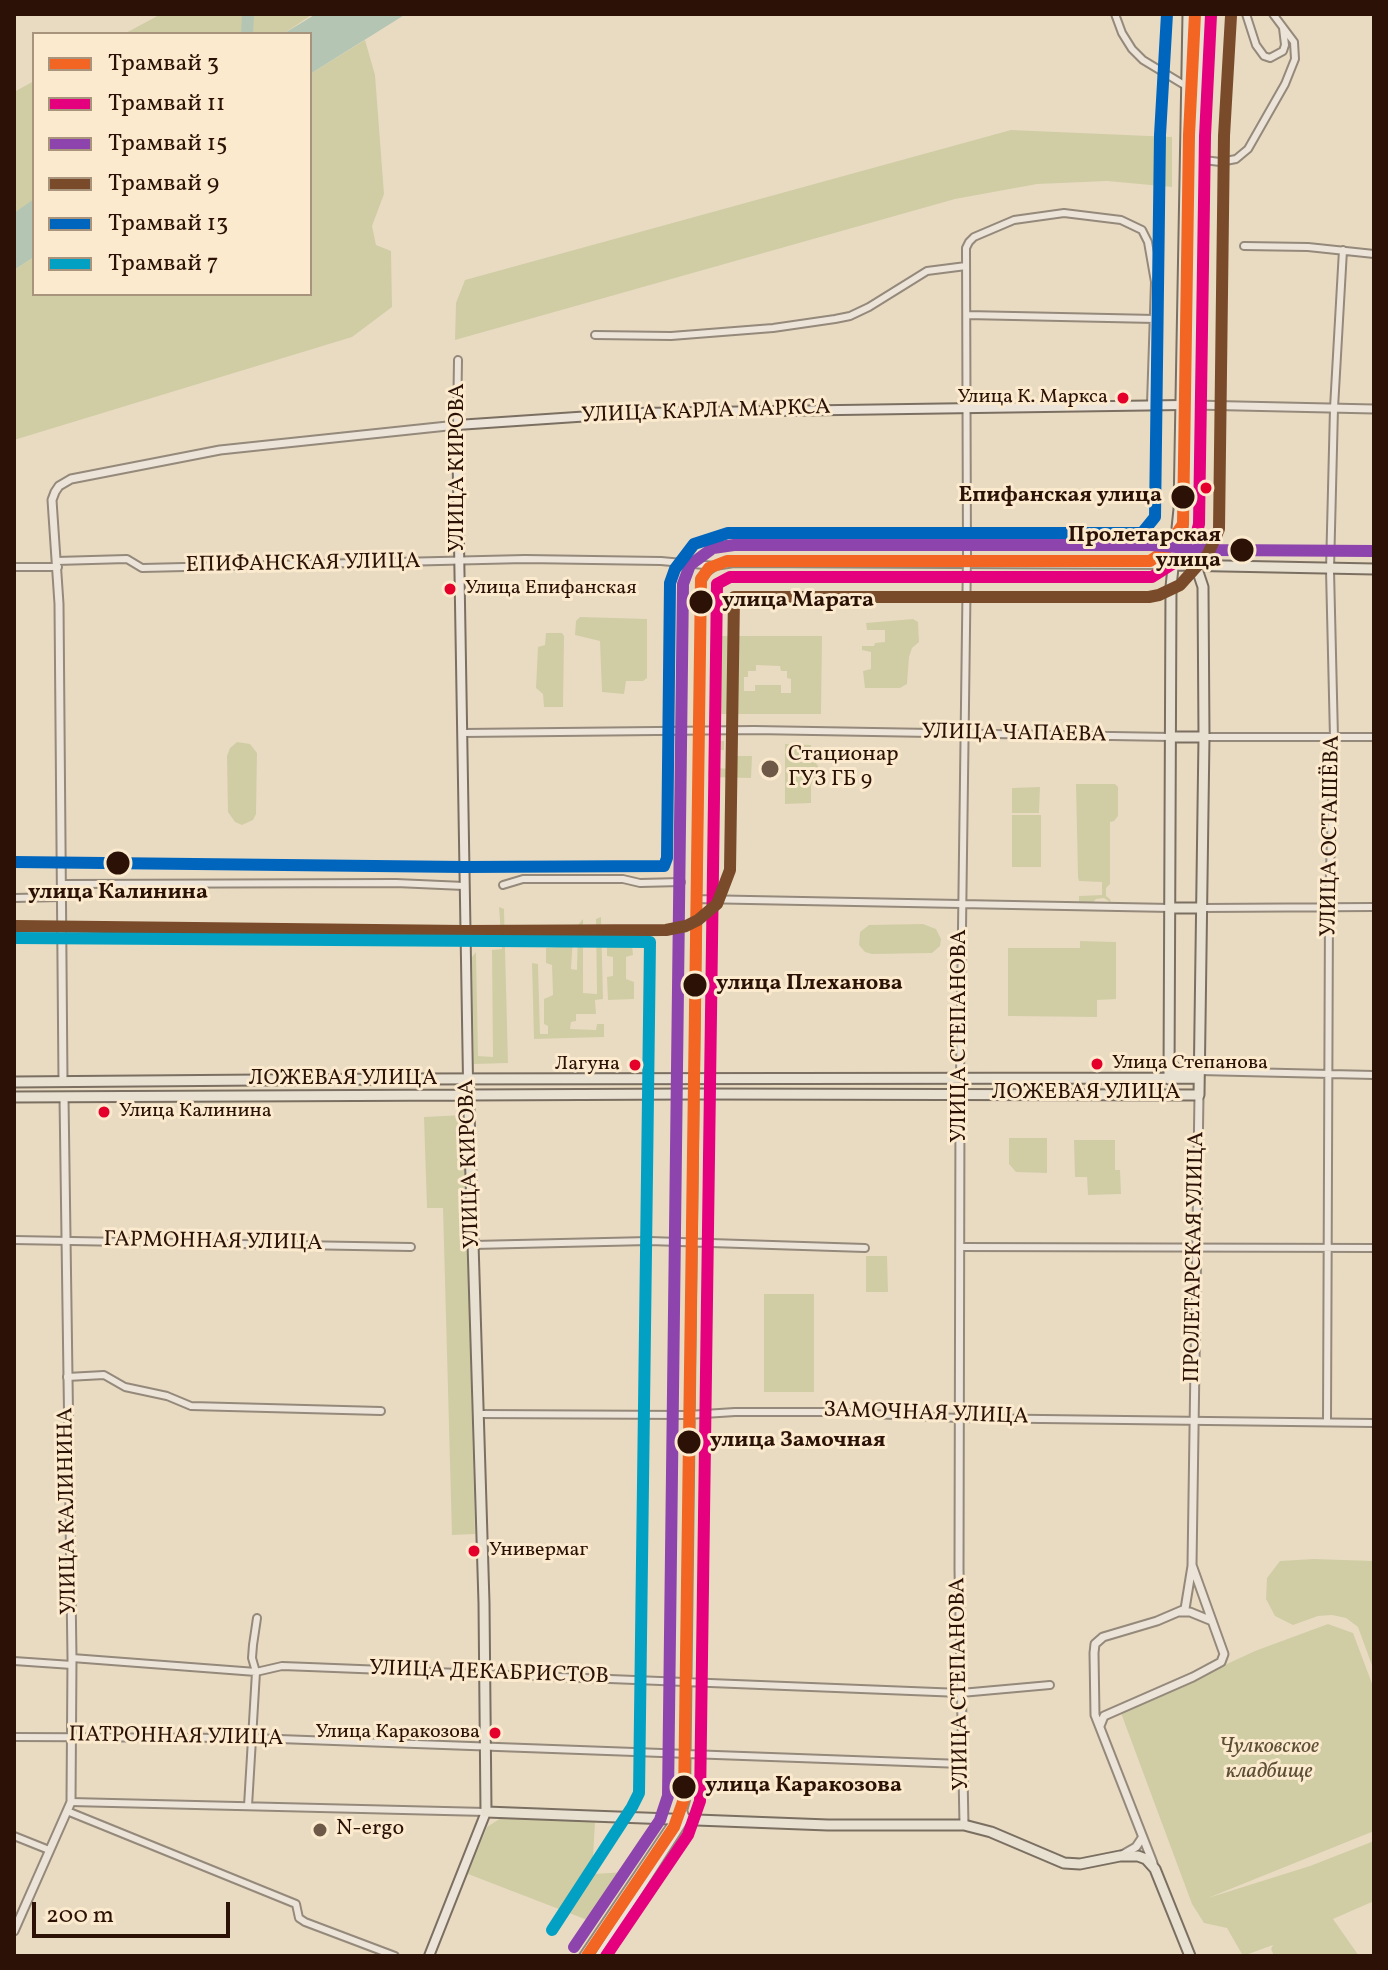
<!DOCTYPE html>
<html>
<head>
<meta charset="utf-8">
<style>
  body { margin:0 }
  #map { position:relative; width:1388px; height:1970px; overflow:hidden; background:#e9dbc2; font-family:Vollkorn,serif }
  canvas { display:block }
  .frame { position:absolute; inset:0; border:16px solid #2b1106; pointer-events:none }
  .legend { position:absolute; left:32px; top:32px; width:280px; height:264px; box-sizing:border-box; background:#fbeacd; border:2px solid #a8937d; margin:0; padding:10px 14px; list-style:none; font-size:24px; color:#2b1106 }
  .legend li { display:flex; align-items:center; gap:16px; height:40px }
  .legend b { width:40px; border:2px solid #a8937d }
  .scale { position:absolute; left:32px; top:1902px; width:198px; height:36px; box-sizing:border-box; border:4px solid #2b1106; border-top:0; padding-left:10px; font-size:24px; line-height:28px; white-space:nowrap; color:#2b1106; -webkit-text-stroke:6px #fbeacd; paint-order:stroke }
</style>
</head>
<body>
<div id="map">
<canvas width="1388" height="1970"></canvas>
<div class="frame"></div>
<ul class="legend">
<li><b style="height:10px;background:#f26522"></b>Трамвай 3</li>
<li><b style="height:10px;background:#e5007d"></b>Трамвай 11</li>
<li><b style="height:10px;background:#8e44ad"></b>Трамвай 15</li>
<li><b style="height:10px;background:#7a4b2a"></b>Трамвай 9</li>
<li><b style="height:10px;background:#0065bd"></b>Трамвай 13</li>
<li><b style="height:10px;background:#02a1c4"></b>Трамвай 7</li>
</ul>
<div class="scale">200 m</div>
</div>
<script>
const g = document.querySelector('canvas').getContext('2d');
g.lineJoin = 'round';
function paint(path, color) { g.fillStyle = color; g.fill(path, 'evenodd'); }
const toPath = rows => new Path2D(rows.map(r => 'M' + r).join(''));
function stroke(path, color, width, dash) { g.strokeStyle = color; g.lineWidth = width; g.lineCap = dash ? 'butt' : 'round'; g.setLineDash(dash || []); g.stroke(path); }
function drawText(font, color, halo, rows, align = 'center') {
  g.font = font + ' Vollkorn,serif'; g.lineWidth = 6; g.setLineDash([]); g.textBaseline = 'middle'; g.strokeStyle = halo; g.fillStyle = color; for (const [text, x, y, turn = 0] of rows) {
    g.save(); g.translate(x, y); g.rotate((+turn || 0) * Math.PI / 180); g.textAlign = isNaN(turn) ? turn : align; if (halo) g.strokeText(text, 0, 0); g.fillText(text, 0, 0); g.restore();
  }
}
paint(toPath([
  [161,14,313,14,283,34,124,34],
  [365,40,375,75,384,194,372,226,376,245,391,251,392,307,352,337,14,440,14,270,34,257,34,294,310,294,310,74],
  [34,81,34,203,14,216,14,92],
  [1011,130,1172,137,1172,187,1107,181,1037,184,955,199,455,340,456,303,465,280],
  [580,617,647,619,647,678,643,681,626,681,624,694,602,692,600,641,575,635,576,621],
  [913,619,918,622,919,642,912,648,909,657,907,684,900,688,865,688,863,671,871,669,871,652,862,650,862,646,874,646,875,643,885,642,885,630,867,630,866,623],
  [546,633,562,633,564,636,563,707,544,707,543,694,536,688,538,647,545,645],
  [716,636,822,636,821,714,716,714],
  [756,665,780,666,781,671,787,671,787,678,791,679,791,693,781,693,781,685,755,685,755,691,744,691,744,677,748,677,748,671,756,671],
  [709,741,724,741,724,750,714,750,714,768,733,769,734,756,752,756,751,778,708,777],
  [237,742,250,744,257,753,256,814,253,820,242,825,235,822,228,812,227,756,230,748],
  [785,744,811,745,811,756,818,766,819,773,811,785,811,803,785,804],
  [1076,784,1115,784,1118,787,1118,816,1114,821,1110,822,1110,884,1106,888,1106,896,1110,899,1111,903,1104,898,1096,899,1092,904,1079,904,1079,896,1102,895,1102,882,1079,881,1078,877],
  [1040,787,1039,813,1012,813,1012,788],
  [1012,815,1041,815,1041,867,1012,867],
  [499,907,504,909,508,1063,474,1064,472,957,476,952,478,1056,493,1057,492,950,502,949],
  [601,917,603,999,595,1000,596,1014,576,1014,576,1021,571,1022,570,1029,596,1030,597,1024,604,1024,604,1037,534,1039,532,963,538,964,540,1034,548,1034,548,1026,544,1024,544,999,553,995,552,965,546,963,546,948,567,946,573,937,571,969,577,970,578,925,583,919,583,993,597,994,596,919],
  [923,924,936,929,941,939,940,946,932,953,872,954,865,952,859,945,860,932,869,925],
  [1080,941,1116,942,1116,999,1097,1000,1097,1017,1008,1016,1008,948,1080,948],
  [632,945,633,955,626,957,626,979,634,982,634,999,608,1000,607,977,613,976,613,957,607,956,607,946],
  [464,1115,475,1534,452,1535,443,1208,427,1208,424,1117],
  [1009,1138,1047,1138,1047,1173,1016,1172,1009,1164],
  [1074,1140,1115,1140,1115,1170,1120,1170,1121,1194,1088,1195,1087,1177,1075,1177],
  [866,1256,887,1256,888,1292,866,1292],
  [764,1294,814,1294,814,1392,764,1392],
  [1314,1559,1374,1561,1374,1671,1358,1627,1346,1618,1332,1615,1318,1616,1293,1625,1275,1616,1266,1599,1267,1578,1280,1561],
  [1328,1624,1353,1633,1374,1689,1374,1831,1208,1898,1310,1866,1374,1841,1374,1901,1333,1919,1359,1956,1274,1956,1271,1949,1273,1945,1243,1956,1227,1928,1204,1923,1192,1904,1121,1713,1255,1651],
  [501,1818,595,1822,592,1874,627,1872,595,1923,468,1874,487,1827]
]), '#d0cda5');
paint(toPath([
  [316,14,406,14,310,74,310,34,283,34],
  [34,199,34,257,14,270,14,213]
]), '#b4c6b3');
stroke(toPath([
  [247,34,248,14]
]), '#b4c6b3', 12);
const minor = toPath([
  [1115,14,1122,33,1132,49,1143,60,1186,86],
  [1246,14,1256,45,1264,56,1270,58,1283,51,1285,45,1283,28],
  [1196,159,1220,162,1236,159,1248,149,1285,84,1295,59,1294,42,1273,14],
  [1244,246,1308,247,1374,254],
  [967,315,1155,319],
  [595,335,671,336,773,328,835,319,850,316,869,307,927,271,966,266],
  [457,425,458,360],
  [56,561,127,559,142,568,525,559,661,561,715,566,734,563,1175,565],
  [14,567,58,567],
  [462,733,754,730,1171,737],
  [1204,737,1374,737],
  [61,884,396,883,464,886],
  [503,885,523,879,623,879,640,883,681,882],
  [14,898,61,897],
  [697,899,1171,908],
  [1201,908,1374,907],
  [1199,1071,1374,1075],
  [960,1077,967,555,966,248,969,242,974,237,1014,220,1064,213,1121,220,1142,230,1148,242,1155,282,1151,404],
  [14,1240,411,1247],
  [473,1245,649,1241,865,1248],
  [960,1247,1374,1248],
  [67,1377,104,1375,125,1387,167,1396,191,1406,381,1411],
  [478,1414,688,1415,735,1412,829,1412,959,1418,1374,1423],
  [1327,1422,1329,906,1334,738,1330,570,1334,408,1343,250],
  [72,1658,256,1672,282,1666,309,1667,961,1693,1050,1685],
  [14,1661,72,1665],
  [14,1737,252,1738,962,1764],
  [71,1802,486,1812],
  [248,1806,256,1672,252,1658,253,1645,257,1618],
  [67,1811,296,1904,299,1918,305,1922,395,1956],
  [14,1836,49,1850],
  [583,1956,675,1819],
  [598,1956,686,1818,683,1811,686,1800,701,582,707,572,715,566]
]);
const tertiary = toPath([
  [1194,405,1374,409],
  [63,1082,59,604,52,500,55,492,59,486,71,479,220,450,457,425],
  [960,1094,959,1569,964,1825],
  [1180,1612,1190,1612,1212,1621],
  [1100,1726,1104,1716,1193,1677,1221,1662,1224,1654,1192,1565,1199,1095],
  [1122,1855,1136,1847,1142,1838],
  [1153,1863,1095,1715,1094,1653,1095,1644,1103,1637,1157,1621,1185,1609,1192,1566],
  [14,1931,71,1802,72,1658,64,1097]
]);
const secondary = toPath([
  [468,1079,457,425,636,413,1181,405],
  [429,1956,486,1812]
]);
const primary = toPath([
  [1175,565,1374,569],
  [1171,737,1204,737],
  [1171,908,1201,908],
  [1169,1060,1176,1070,1180,1072,1192,1071,1199,1062],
  [468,1079,484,1603,486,1812,828,1825,964,1825,991,1832,1064,1863,1080,1864,1120,1856,1138,1856,1146,1859,1155,1869,1190,1956],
  [1169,1079,1171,587,1179,509,1188,14],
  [14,1082,387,1079,1199,1078],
  [14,1097,694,1094,1199,1095,1204,737,1203,587,1196,566,1193,534,1196,159,1203,14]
]);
stroke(minor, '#94897a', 10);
stroke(tertiary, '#94897a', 11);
stroke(secondary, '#7a6f61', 12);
stroke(primary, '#7a6f61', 13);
stroke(minor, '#ece4d8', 6);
stroke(tertiary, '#ece4d8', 7);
stroke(secondary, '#ece4d8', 8);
stroke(primary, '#e8e0d1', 9);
stroke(toPath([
  [1183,524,1185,552,1193,564,1204,569]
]), '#a69e93', 2);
stroke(toPath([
  [587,1956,674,1827,684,1799,701,579,709,568,727,561,1150,561,1165,551,1183,524,1189,135,1195,14]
]), '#f26522', 12);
stroke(toPath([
  [606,1956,688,1835,700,1801,717,584,730,577,1152,577,1177,561,1197,532,1199,524,1205,136,1211,15]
]), '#e5007d', 12);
stroke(toPath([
  [574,1947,660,1820,668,1796,683,584,690,565,713,548,734,545,1150,545,1218,550,1374,551]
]), '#8e44ad', 12);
stroke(toPath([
  [14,926,464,931,666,930,686,926,698,920,717,904,730,870,734,597,1149,597,1159,595,1180,585,1208,554,1219,529,1224,136,1231,16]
]), '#7a4b2a', 12);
stroke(toPath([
  [14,862,464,867,664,866,667,858,670,583,675,569,694,544,728,533,1142,533,1155,517,1160,135,1167,14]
]), '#0065bd', 12);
stroke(toPath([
  [14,938,650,942,639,1793,632,1807,552,1930]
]), '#02a1c4', 12);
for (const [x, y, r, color] of [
  [1123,398,7,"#e4002b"],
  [1206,488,7,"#e4002b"],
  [1183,497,13,"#2b1106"],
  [1242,550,13,"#2b1106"],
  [450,589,7,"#e4002b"],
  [701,602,13,"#2b1106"],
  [770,769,10,"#6e5848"],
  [118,863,13,"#2b1106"],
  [695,985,13,"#2b1106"],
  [1097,1064,7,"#e4002b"],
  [635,1065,7,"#e4002b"],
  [104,1112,7,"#e4002b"],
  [689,1442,13,"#2b1106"],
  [474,1551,7,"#e4002b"],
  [495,1733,7,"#e4002b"],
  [684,1787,13,"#2b1106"],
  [320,1830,8,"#6e5848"]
]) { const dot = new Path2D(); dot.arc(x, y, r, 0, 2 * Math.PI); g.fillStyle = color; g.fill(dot); stroke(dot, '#fbeacd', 3); }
drawText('20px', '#2b1106', '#fbeacd', [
  ["Улица К. Маркса",1108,398,"right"],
  ["Улица Епифанская",465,589],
  ["Улица Степанова",1112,1064],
  ["Лагуна",620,1065,"right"],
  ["Улица Калинина",119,1112],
  ["Универмаг",489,1551],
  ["Улица Каракозова",480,1733,"right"]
], 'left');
drawText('22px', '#2b1106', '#fbeacd', [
  ["УЛИЦА КАРЛА МАРКСА",706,413,-2],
  ["УЛИЦА КИРОВА",459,468,-90],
  ["ЕПИФАНСКАЯ УЛИЦА",303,565,-1],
  ["УЛИЦА ЧАПАЕВА",1014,735,1],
  ["УЛИЦА ОСТАШЁВА",1332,836,-89],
  ["УЛИЦА СТЕПАНОВА",961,1036,-90],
  ["ЛОЖЕВАЯ УЛИЦА",343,1080],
  ["ЛОЖЕВАЯ УЛИЦА",1086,1094],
  ["УЛИЦА КИРОВА",471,1164,-92],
  ["ГАРМОННАЯ УЛИЦА",213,1243,1],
  ["ПРОЛЕТАРСКАЯ УЛИЦА",1196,1257,-89],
  ["ЗАМОЧНАЯ УЛИЦА",926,1415,2],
  ["УЛИЦА КАЛИНИНА",69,1511,-91],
  ["УЛИЦА ДЕКАБРИСТОВ",489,1674,2],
  ["УЛИЦА СТЕПАНОВА",961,1684,-91],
  ["ПАТРОННАЯ УЛИЦА",176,1738,1]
]);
drawText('bold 22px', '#2b1106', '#fbeacd', [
  ["Епифанская улица",1162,497,"right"],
  ["Пролетарская",1221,537,"right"],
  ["улица",1221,562,"right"],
  ["улица Марата",722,602],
  ["улица Калинина",118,894,"center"],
  ["улица Плеханова",716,985],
  ["улица Замочная",710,1442],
  ["улица Каракозова",705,1787]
], 'left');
drawText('22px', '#2b1106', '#fbeacd', [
  ["Стационар",788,756],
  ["ГУЗ ГБ 9",788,781],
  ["N-ergo",336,1830]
], 'left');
drawText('italic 22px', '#5d4f36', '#fbeacd', [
  ["Чулковское",1269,1748],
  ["кладбище",1269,1773]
]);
</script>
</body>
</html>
